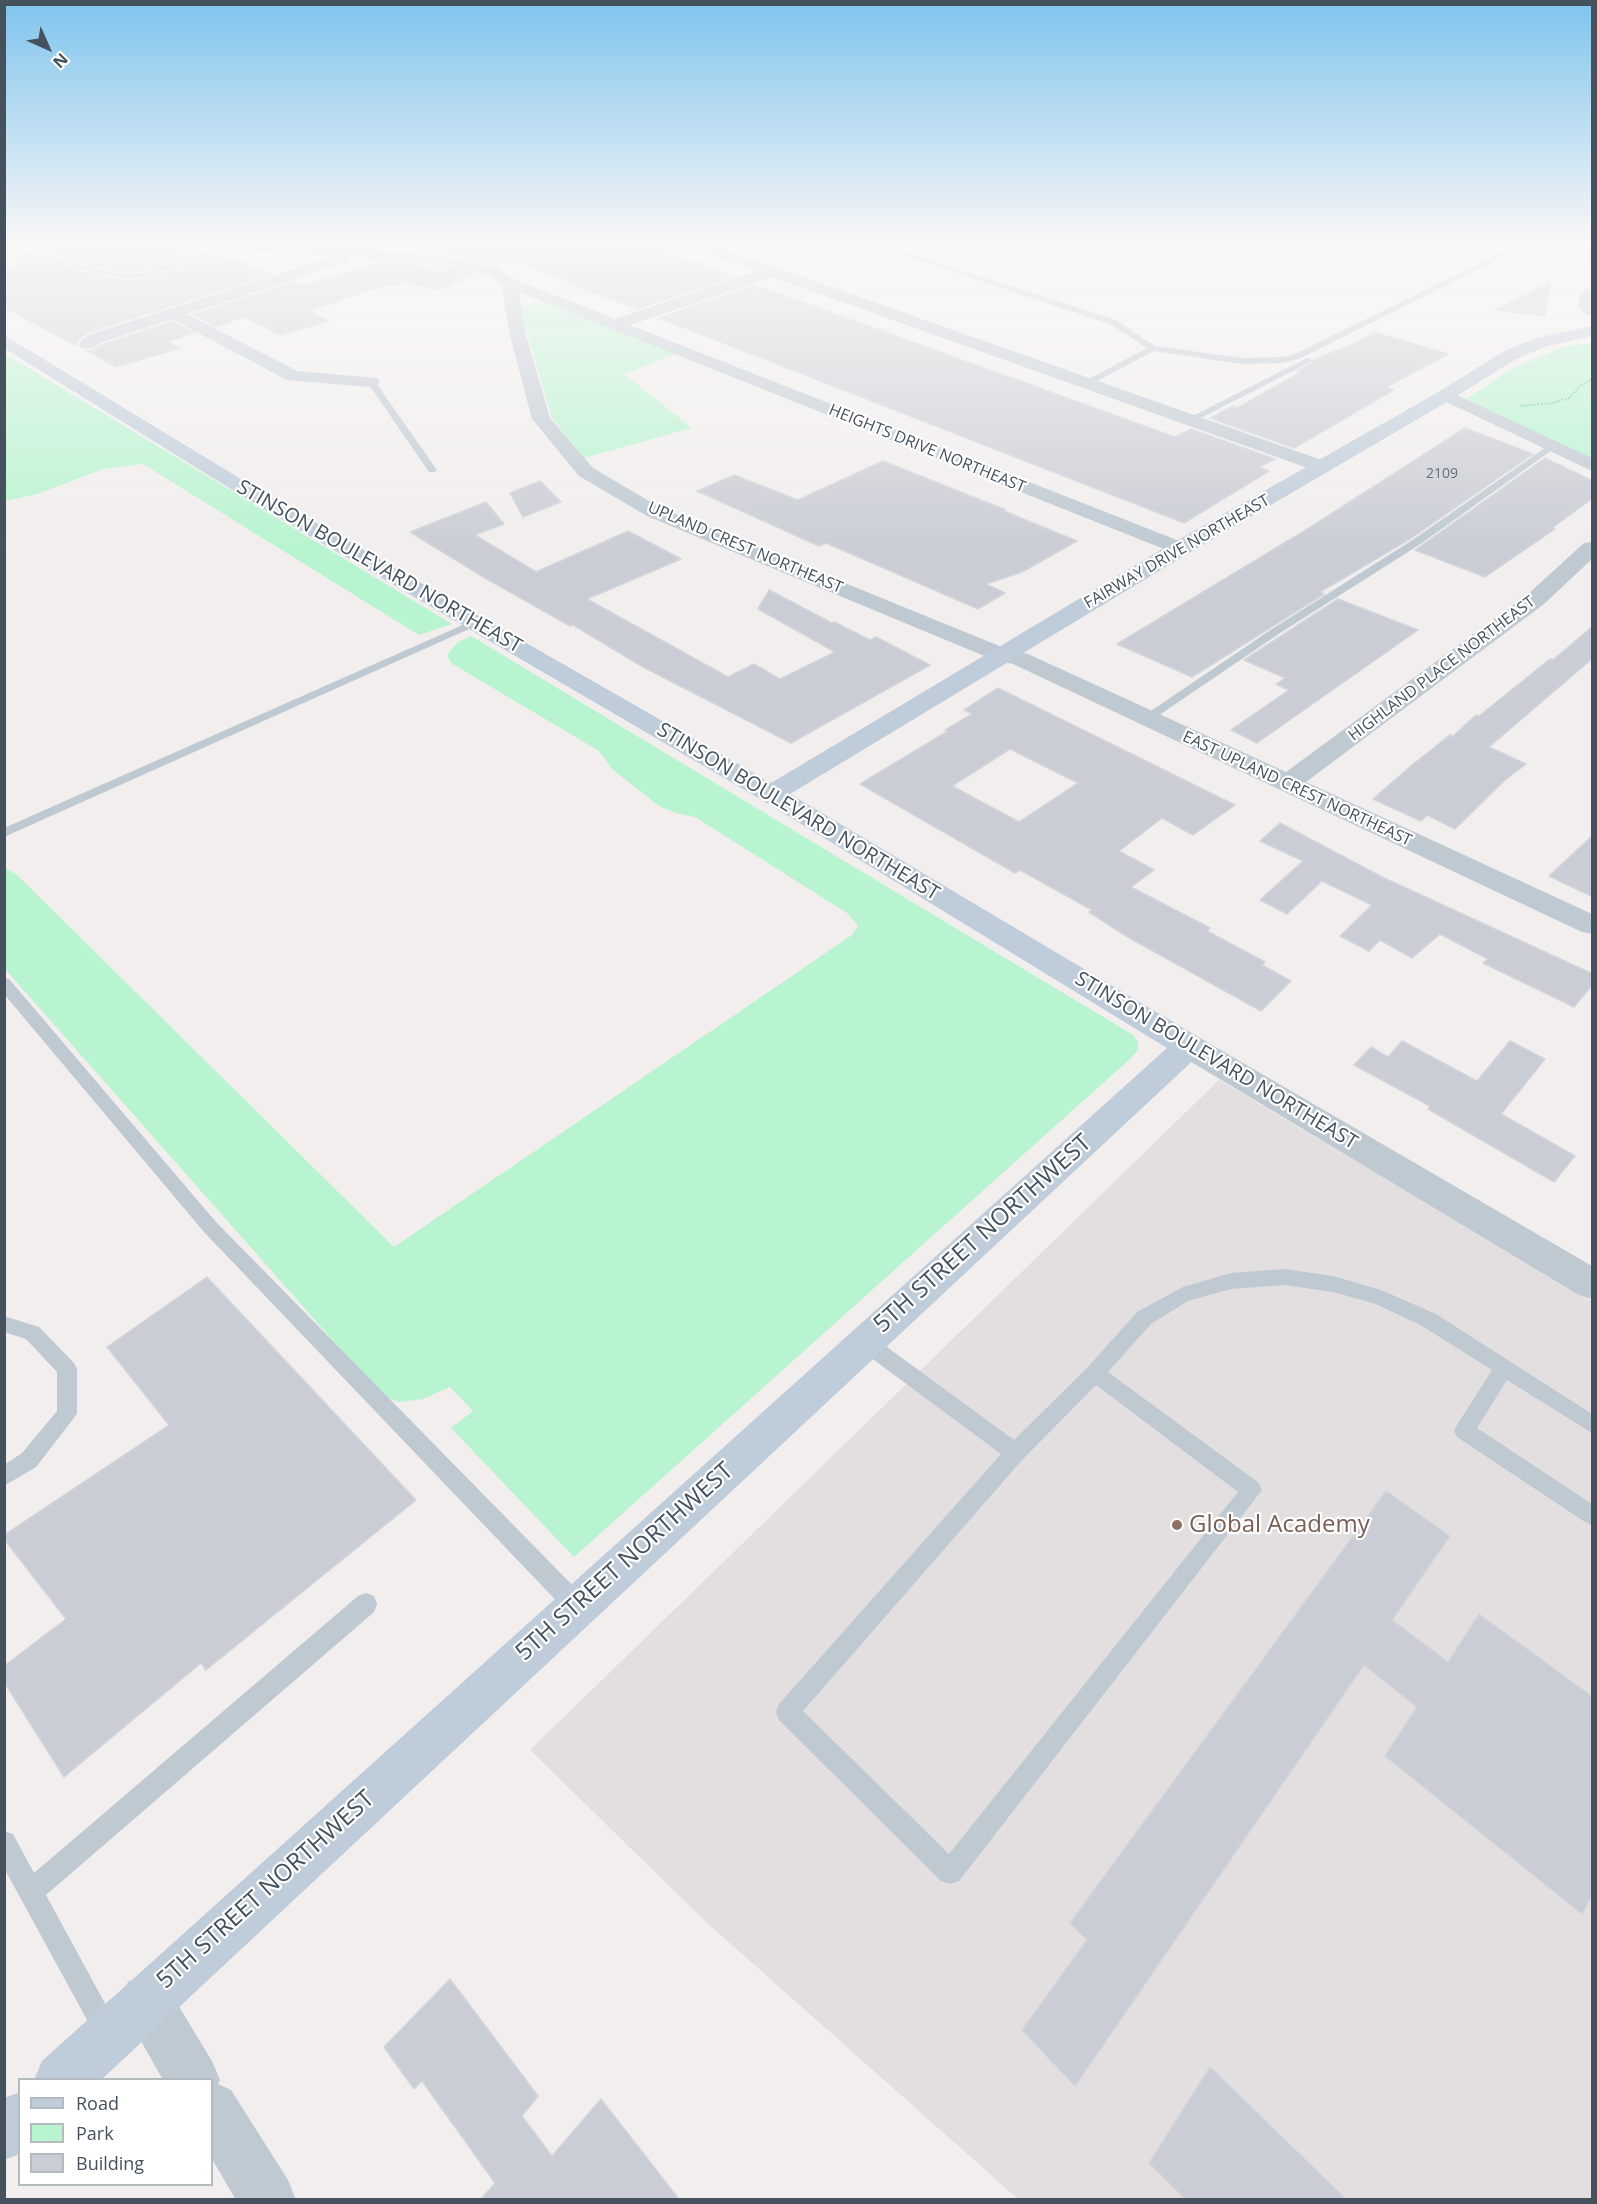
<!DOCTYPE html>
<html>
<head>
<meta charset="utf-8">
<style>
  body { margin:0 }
  #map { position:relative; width:1597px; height:2204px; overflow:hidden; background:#f2eeee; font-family:"Open Sans",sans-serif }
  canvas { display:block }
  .frame { position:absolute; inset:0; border:6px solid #45525e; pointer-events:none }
  .legend { position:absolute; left:18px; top:2078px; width:195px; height:108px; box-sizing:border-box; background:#fff; border:2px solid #b5babf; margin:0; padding:8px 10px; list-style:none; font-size:18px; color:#45525e }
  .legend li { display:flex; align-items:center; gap:12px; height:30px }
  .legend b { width:30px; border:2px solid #b5babf }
  .north { position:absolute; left:18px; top:18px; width:60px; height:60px; -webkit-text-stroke:4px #fff; paint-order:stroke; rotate:135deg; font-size:16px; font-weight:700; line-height:24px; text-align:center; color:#45525e }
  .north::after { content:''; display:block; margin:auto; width:21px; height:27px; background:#45525e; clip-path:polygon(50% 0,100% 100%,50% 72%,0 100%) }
</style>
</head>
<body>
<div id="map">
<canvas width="1597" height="2204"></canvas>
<div class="frame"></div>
<ul class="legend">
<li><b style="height:8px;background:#bfccda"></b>Road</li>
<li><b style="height:16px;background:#b8f4cf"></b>Park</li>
<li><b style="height:16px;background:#cacdd5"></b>Building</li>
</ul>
<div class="north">N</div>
</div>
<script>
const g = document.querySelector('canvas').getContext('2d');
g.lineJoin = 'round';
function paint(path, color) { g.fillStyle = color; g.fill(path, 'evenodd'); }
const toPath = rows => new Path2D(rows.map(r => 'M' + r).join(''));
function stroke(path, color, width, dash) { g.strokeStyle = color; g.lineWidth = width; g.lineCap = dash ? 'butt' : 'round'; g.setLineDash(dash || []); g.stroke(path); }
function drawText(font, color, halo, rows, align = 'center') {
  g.font = font + ' "Open Sans",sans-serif'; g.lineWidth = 4.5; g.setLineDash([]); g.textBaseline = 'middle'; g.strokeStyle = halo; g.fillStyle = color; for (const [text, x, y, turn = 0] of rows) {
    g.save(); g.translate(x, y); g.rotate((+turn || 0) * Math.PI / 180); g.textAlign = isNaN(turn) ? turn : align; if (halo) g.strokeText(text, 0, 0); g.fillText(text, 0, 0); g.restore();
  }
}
paint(toPath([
  [1219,1080,1592,1301,1592,2199,1018,2199,706,1922,530,1750]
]), '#e3dfe0');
paint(toPath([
  [531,303,551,305,676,354,624,374,692,428,584,458,552,418,520,310],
  [1592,343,1592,457,1588,458,1465,400,1509,370,1563,347],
  [5,354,452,624,419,635,143,464,103,469,37,494,5,501],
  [471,636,1133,1035,1138,1042,1138,1050,1130,1059,574,1557,451,1428,473,1411,450,1387,423,1399,399,1402,382,1396,5,969,4,867,16,874,394,1247,852,935,858,925,847,913,695,817,676,813,659,806,612,769,599,751,451,663,447,655,457,643]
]), '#b8f4cf');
const building = toPath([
  [73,242,125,242,194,253,142,271,122,272,38,252,73,242],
  [448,242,638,242,734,277,637,309,509,259,494,266,459,256,417,252,448,242],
  [213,256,227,258,271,274,87,333,77,342,77,346,4,307,4,271,21,266,9,261,21,257,122,280,147,279,213,256],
  [382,262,458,269,475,274,440,290,403,282,397,286,384,285,309,311,329,321,281,335,244,317,216,327,193,314,292,282,303,286,382,262],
  [1550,282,1545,316,1496,310,1550,282],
  [755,285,1175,437,1191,429,1275,459,1259,467,1269,471,1184,523,659,318,755,285],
  [172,321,194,333,168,342,181,348,116,367,85,350,94,350,101,345,172,321],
  [1374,332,1448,354,1387,387,1394,390,1294,448,1210,418,1233,406,1237,408,1301,372,1297,371,1324,355,1352,345,1374,332],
  [1465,428,1533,454,1410,539,1320,592,1324,594,1192,677,1117,644,1309,528,1465,428],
  [1545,458,1593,481,1593,498,1552,528,1555,529,1485,577,1415,550,1545,458],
  [883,461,1006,510,1004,511,1077,541,1022,572,986,584,1005,593,978,609,826,543,819,546,697,491,734,475,798,500,883,461],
  [540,481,561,502,523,517,510,493,540,481],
  [486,502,504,524,475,535,536,572,628,531,681,559,587,599,728,677,754,664,780,679,835,652,758,609,769,590,832,623,834,622,870,640,876,637,930,665,791,743,643,667,573,625,570,626,485,578,410,532,486,502],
  [1338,599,1418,630,1257,743,1231,730,1289,690,1276,684,1285,678,1244,660,1338,599],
  [1593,626,1593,658,1489,747,1526,764,1504,781,1455,829,1427,815,1421,821,1373,799,1412,765,1450,735,1453,736,1476,715,1479,716,1550,659,1553,660,1593,626],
  [998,688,1235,805,1193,835,1162,818,1119,851,1154,870,1131,887,1210,928,1207,931,1265,962,1262,965,1291,981,1261,1011,1126,936,1089,912,1092,910,1020,870,1015,873,860,784,948,731,945,730,972,714,964,710,998,688],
  [1010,749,1078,783,1019,822,952,786,1010,749],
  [1280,823,1382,877,1593,974,1593,984,1574,1007,1483,963,1488,959,1440,934,1412,958,1380,940,1369,951,1340,936,1372,905,1322,881,1287,914,1260,900,1303,861,1260,841,1280,823],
  [1593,835,1593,897,1549,876,1593,835],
  [1402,1041,1477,1081,1510,1041,1545,1059,1501,1114,1575,1156,1554,1182,1428,1109,1430,1106,1354,1065,1371,1047,1388,1057,1402,1041],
  [207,1277,416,1500,206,1670,201,1663,64,1777,4,1682,4,1666,66,1619,4,1539,4,1535,169,1425,107,1347,207,1277],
  [1386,1491,1450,1536,1392,1620,1448,1662,1479,1614,1593,1697,1593,1893,1582,1914,1385,1756,1417,1707,1364,1665,1075,2086,1022,2030,1087,1940,1070,1923,1386,1491],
  [450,1979,538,2096,522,2116,552,2156,601,2099,679,2199,481,2199,495,2183,422,2081,414,2089,384,2047,450,1979],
  [1210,2067,1346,2199,1185,2199,1149,2163,1210,2067]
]);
paint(building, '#cacdd5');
stroke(building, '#d2d5db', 1.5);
stroke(toPath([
  [1520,406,1552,403,1569,398,1580,386,1592,379]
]), '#6cd5a2', 2, [2, 1.5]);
paint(toPath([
  [4,242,31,253,122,274,142,273,234,242,241,244,146,277,122,278,26,257,4,247,4,242],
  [862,242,874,242,1116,320,1155,346,1242,358,1283,357,1295,354,1523,242,1533,242,1301,358,1283,363,1242,364,1154,351,1086,387,1083,386,1083,382,1147,348,1110,324,862,242],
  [1307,358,1314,360,1193,422,1185,420,1307,358],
  [368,380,374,380,437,470,435,472,429,472,367,382,368,380],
  [1552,443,1557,446,1555,448,1419,545,1280,633,1149,722,1141,722,1139,719,1272,629,1411,541,1552,443],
  [474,620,478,621,478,625,4,837,4,828,474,620],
  [4,978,9,979,216,1222,585,1598,588,1606,585,1614,577,1617,569,1614,204,1232,4,994,4,978],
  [1284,1269,1333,1276,1381,1290,1436,1314,1592,1414,1592,1433,1507,1380,1477,1428,1592,1504,1592,1525,1585,1522,1457,1437,1454,1431,1457,1425,1492,1370,1422,1326,1376,1304,1333,1292,1284,1285,1231,1289,1188,1301,1151,1324,1108,1372,1259,1483,1262,1490,959,1881,950,1884,941,1881,779,1720,776,1712,779,1704,1001,1454,858,1348,855,1342,858,1336,865,1334,872,1336,1014,1440,1088,1367,1137,1312,1183,1287,1231,1273,1284,1269],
  [1096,1385,1238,1492,949,1854,803,1711,1022,1460,1096,1385],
  [4,1316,39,1327,74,1363,77,1369,77,1414,36,1467,4,1486,4,1465,22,1453,57,1411,57,1372,26,1339,4,1332,4,1316],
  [366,1593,374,1596,377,1604,374,1612,46,1895,120,2031,116,2040,107,2044,98,2040,4,1868,4,1831,13,1834,34,1873,358,1596,366,1593]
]), '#bec9d2');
paint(toPath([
  [219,242,284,242,459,258,498,269,516,280,615,319,757,271,684,245,682,242,704,242,1330,463,1333,467,1330,471,1316,471,772,277,630,325,1187,544,1190,549,1187,554,1179,555,519,292,525,332,550,418,593,468,661,508,1009,650,1028,654,1286,772,1528,594,1584,543,1592,542,1592,559,1544,604,1306,782,1592,914,1592,934,1582,932,1013,664,994,660,647,516,579,476,532,419,509,332,502,285,488,275,458,267,350,257,348,261,187,314,297,371,377,378,380,382,377,386,371,387,287,380,172,319,100,343,93,348,81,348,79,344,88,335,335,256,226,246,219,242],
  [1592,286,1592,316,1586,314,1578,306,1580,295,1586,288,1592,286],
  [1446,390,1592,458,1592,471,1440,399,1437,395,1440,391,1446,390],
  [1189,1035,1200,1038,1592,1266,1592,1299,1579,1295,1178,1054,1173,1046,1178,1038,1189,1035],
  [146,1974,164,1982,212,2061,220,2080,218,2084,231,2090,288,2180,296,2200,236,2200,212,2159,212,2080,163,2080,128,2018,120,2000,128,1982,146,1974]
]), '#bec9d2');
paint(toPath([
  [1592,326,1592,336,1547,346,1516,359,1452,399,1187,554,790,794,1200,1038,1205,1046,1200,1054,101,2080,34,2080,42,2061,1167,1048,762,800,250,501,4,348,4,335,264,493,771,783,1171,544,1440,391,1504,351,1536,338,1592,326],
  [20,2092,20,2154,4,2160,4,2098,20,2092]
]), '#bfccda');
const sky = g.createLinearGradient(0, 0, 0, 551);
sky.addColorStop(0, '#7fc4ed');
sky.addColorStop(0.44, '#f9f7f7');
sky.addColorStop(1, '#f9f7f700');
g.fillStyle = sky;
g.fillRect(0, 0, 1597, 551);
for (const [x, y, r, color] of [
  [1177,1525,6,"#8d6e63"]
]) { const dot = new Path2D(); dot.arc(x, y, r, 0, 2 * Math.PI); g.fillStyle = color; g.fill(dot); stroke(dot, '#fff', 2); }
drawText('14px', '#66717c', null, [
  ["2109",1442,474]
]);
drawText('16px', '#45525e', '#fff', [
  ["HEIGHTS DRIVE NORTHEAST",927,449,22],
  ["UPLAND CREST NORTHEAST",745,548,23],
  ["FAIRWAY DRIVE NORTHEAST",1177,552,-30],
  ["HIGHLAND PLACE NORTHEAST",1442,669,-37],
  ["EAST UPLAND CREST NORTHEAST",1297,789,25]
]);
drawText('20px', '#45525e', '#fff', [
  ["STINSON BOULEVARD NORTHEAST",379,567,30],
  ["STINSON BOULEVARD NORTHEAST",798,812,31],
  ["STINSON BOULEVARD NORTHEAST",1216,1061,31]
]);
drawText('24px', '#45525e', '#fff', [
  ["5TH STREET NORTHWEST",983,1234,-42],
  ["5TH STREET NORTHWEST",625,1562,-42],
  ["5TH STREET NORTHWEST",266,1890,-42]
]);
drawText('24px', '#785e54', '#fff', [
  ["Global Academy",1189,1525]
], 'left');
</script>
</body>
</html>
